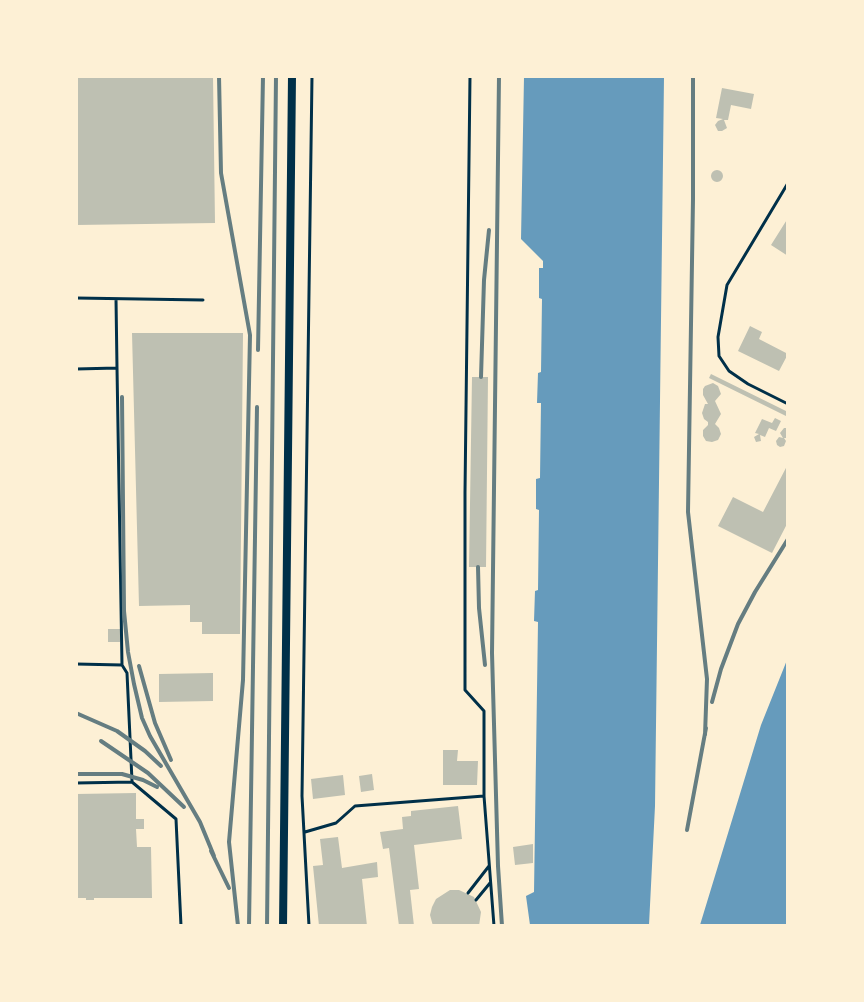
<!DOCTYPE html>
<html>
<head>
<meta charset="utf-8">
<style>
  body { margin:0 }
  #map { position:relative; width:864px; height:1002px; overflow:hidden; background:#fdf0d5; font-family:"IBM Plex Serif",serif }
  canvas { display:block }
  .frame { position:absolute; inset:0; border:78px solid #fdf0d5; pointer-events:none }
</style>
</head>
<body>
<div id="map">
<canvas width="864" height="1002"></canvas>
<div class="frame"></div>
</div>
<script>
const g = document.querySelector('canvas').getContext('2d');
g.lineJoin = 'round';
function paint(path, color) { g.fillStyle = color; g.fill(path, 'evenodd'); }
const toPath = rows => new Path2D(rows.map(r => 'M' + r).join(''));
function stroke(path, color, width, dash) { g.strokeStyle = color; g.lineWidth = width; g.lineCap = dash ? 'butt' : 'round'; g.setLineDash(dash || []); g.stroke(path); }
paint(toPath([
  [524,77,664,77,655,806,649,925,530,925,526,896,534,892,538,622,534,621,535,591,538,590,539,510,536,509,536,479,540,478,541,403,537,403,538,373,541,372,542,299,539,298,539,268,543,268,543,261,521,239],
  [787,660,787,925,700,925,761,725]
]), '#669bbc');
paint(toPath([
  [76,76,213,76,215,223,76,225],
  [722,88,754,94,751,109,731,105,728,120,724,120,727,128,722,131,718,131,715,125,718,121,723,119,716,118],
  '711 176a6 6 0 1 1 12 0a6 6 0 1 1-12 0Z',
  [788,218,788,256,771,245],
  [750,326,762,332,759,339,788,354,779,371,738,351],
  [132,333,243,333,240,634,202,634,202,622,190,622,190,605,139,606],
  [711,374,788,412,788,417,709,378],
  [472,377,488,377,486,567,469,567],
  [713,383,718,386,721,394,715,401,721,414,715,424,719,428,721,434,718,440,712,442,706,441,703,436,703,430,708,425,708,422,704,419,702,413,705,404,708,404,703,395,703,389,705,386],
  [775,418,781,421,776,431,769,428,765,437,760,435,761,441,756,442,754,437,759,434,755,433,762,419,772,423],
  [784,428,788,428,788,438,784,438,786,441,784,446,780,447,777,445,776,441,779,437,783,438,780,433],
  [788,464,788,522,772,553,718,526,733,497,763,512],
  [108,629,120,629,120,642,108,642],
  [213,673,213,701,159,702,159,674],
  [443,750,458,750,457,761,478,761,477,785,443,785],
  [372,774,374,790,361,792,359,776],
  [343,775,345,795,313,799,311,779],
  [136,793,136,819,144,819,144,829,136,829,137,847,151,847,152,898,94,898,94,900,86,900,86,898,76,898,76,794],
  [458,806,462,839,414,845,419,889,410,890,414,926,399,926,389,848,383,849,380,832,403,829,402,817,411,816,411,811],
  [338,837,342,868,377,862,378,877,362,879,367,926,319,926,313,866,323,865,320,839],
  [533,844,533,863,515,865,513,847],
  [450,890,459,890,474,897,481,912,479,926,433,926,430,915,432,907,436,899]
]), '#bec0b2');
stroke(toPath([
  [470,76,465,492,465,690,484,711,484,796,494,926],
  [788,183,727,285,718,337,719,356,729,371,748,384,788,404],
  [76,298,203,300],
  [76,369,117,368,116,299],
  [76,664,122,665,117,368],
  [122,665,127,673,132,781],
  [76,783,132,782,176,819,181,926],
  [305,832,336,823,355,806,484,796],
  [468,893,489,866],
  [476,900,490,883],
  [309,926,302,796,312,76]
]), '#003049', 3);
stroke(toPath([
  [283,926,292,76]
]), '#003049', 8);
stroke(toPath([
  [219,76,221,173,250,335,243,680,229,842,238,926],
  [499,76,492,653,498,866,502,926],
  [693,76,693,199,688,512,707,679,705,735],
  [258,350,263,76],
  [481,377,484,280,489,230],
  [122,397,124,611,128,652,134,684,142,718,150,736,200,822,214,856],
  [478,567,479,608,485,665],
  [139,666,155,723,171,760],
  [712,702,721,669,738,624,755,592,788,539],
  [76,713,117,731,145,751,161,766],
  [101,741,148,773,184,807],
  [76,774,122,774,143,780,157,787],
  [687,830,706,728],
  [211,851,229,888],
  [249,926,257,407],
  [267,926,276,76]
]), '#657d81', 4);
</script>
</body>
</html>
